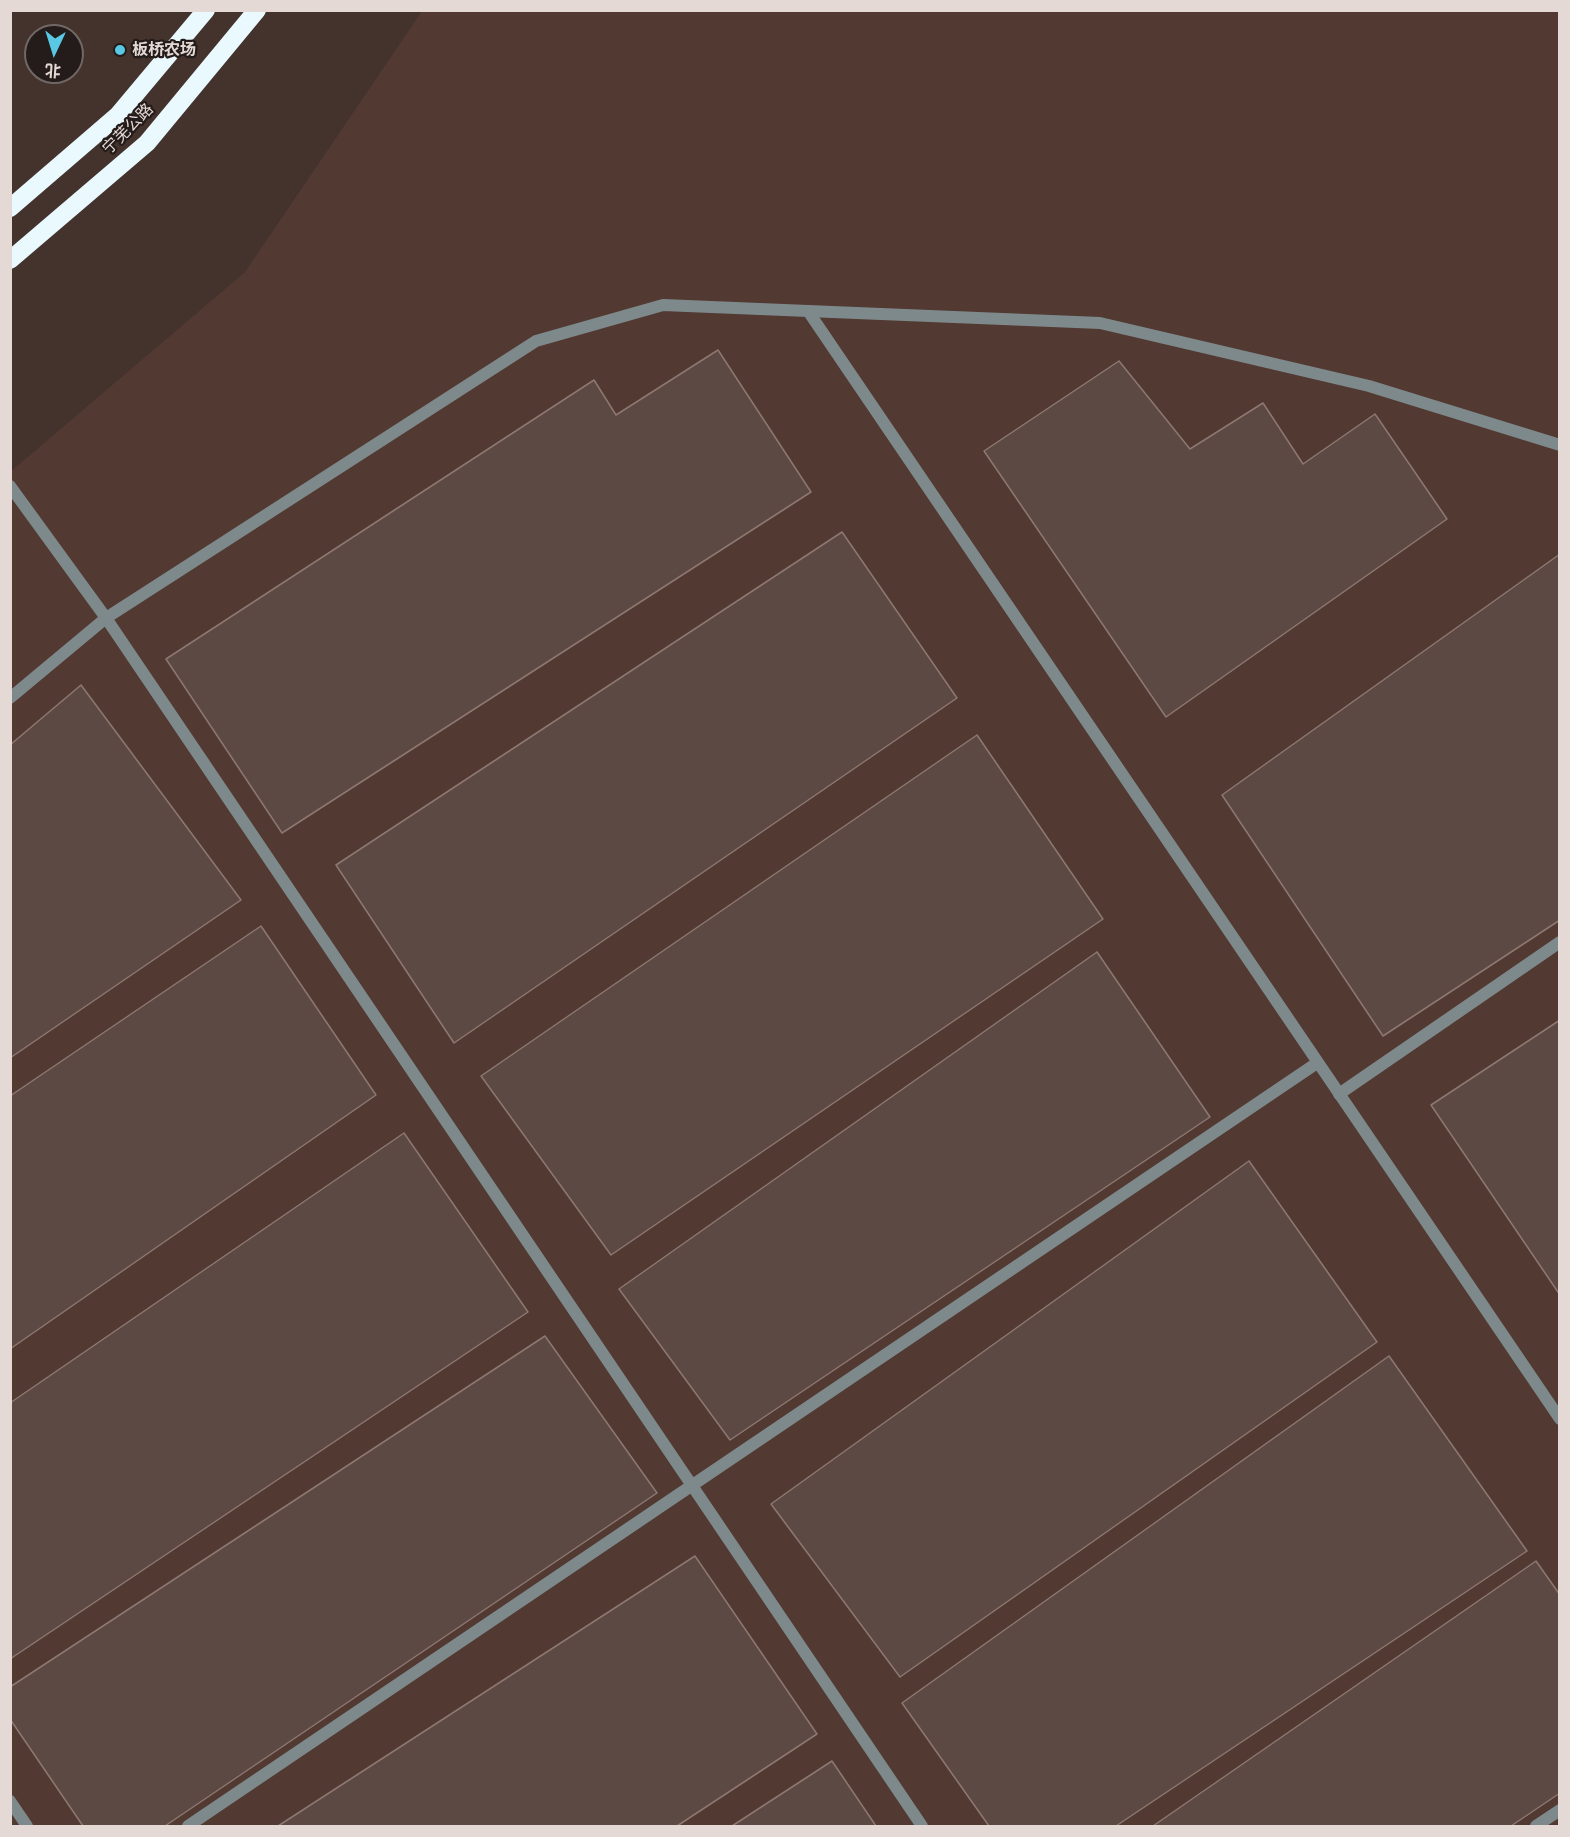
<!DOCTYPE html>
<html>
<head>
<meta charset="utf-8">
<style>
  body { margin:0 }
  #map { position:relative; width:1570px; height:1837px; overflow:hidden; background:#44322d; font-family:"Public Sans","Noto Sans SC",sans-serif }
  canvas { display:block }
  .frame { position:absolute; inset:0; border:12px solid #e5d9d5; pointer-events:none }
  .north { position:absolute; left:24px; top:24px; width:60px; height:60px; box-sizing:border-box; background:#241c1a; border:2px solid #716865; border-radius:50%; rotate:184deg; font-size:16px; font-weight:700; line-height:24px; text-align:center; color:#e5d9d5 }
  .north::after { content:''; display:block; margin:auto; width:21px; height:27px; background:#58c8e4; clip-path:polygon(50% 0,100% 100%,50% 72%,0 100%) }
</style>
</head>
<body>
<div id="map">
<canvas width="1570" height="1837"></canvas>
<div class="frame"></div>
<div class="north">北</div>
</div>
<script>
const g = document.querySelector('canvas').getContext('2d');
g.lineJoin = 'round';
function paint(path, color) { g.fillStyle = color; g.fill(path, 'evenodd'); }
const toPath = rows => new Path2D(rows.map(r => 'M' + r).join(''));
function stroke(path, color, width, dash) { g.strokeStyle = color; g.lineWidth = width; g.lineCap = dash ? 'butt' : 'round'; g.setLineDash(dash || []); g.stroke(path); }
function drawText(font, color, halo, rows, align = 'center') {
  g.font = font + ' "Public Sans","Noto Sans SC",sans-serif'; g.lineWidth = 4.5; g.setLineDash([]); g.textBaseline = 'middle'; g.strokeStyle = halo; g.fillStyle = color; for (const [text, x, y, turn = 0] of rows) {
    g.save(); g.translate(x, y); g.rotate((+turn || 0) * Math.PI / 180); g.textAlign = isNaN(turn) ? turn : align; if (halo) g.strokeText(text, 0, 0); g.fillText(text, 0, 0); g.restore();
  }
}
paint(toPath([
  [422,11,1559,11,1559,1826,11,1826,10,472,245,272]
]), '#523931');
const building = toPath([
  [718,350,811,492,282,833,166,659,594,380,616,415,718,350],
  [1119,361,1190,449,1263,403,1303,464,1375,414,1447,519,1166,717,984,451,1119,361],
  [842,532,957,698,454,1043,336,865,842,532],
  [1560,554,1560,920,1383,1036,1222,795,1560,554],
  [81,685,241,900,10,1058,10,745,81,685],
  [977,735,1103,919,611,1255,481,1076,977,735],
  [261,926,376,1095,10,1349,10,1096,261,926],
  [1097,952,1210,1117,730,1440,619,1289,1097,952],
  [1560,1020,1560,1295,1431,1105,1560,1020],
  [404,1133,528,1312,10,1659,10,1403,404,1133],
  [1249,1161,1377,1342,900,1677,771,1504,1249,1161],
  [545,1336,657,1493,165,1826,83,1826,10,1719,10,1687,545,1336],
  [1389,1356,1527,1551,1116,1826,989,1826,902,1703,1389,1356],
  [695,1556,817,1734,677,1826,278,1826,695,1556],
  [1536,1561,1560,1595,1560,1793,1511,1826,1153,1826,1536,1561],
  [832,1761,876,1826,732,1826,832,1761]
]);
paint(building, '#5d4943');
stroke(building, '#8d7871', 1.5);
stroke(toPath([
  [808,311,1100,323,1369,386,1560,445],
  [10,486,106,618,922,1826],
  [1339,1094,1560,942],
  [188,1826,1317,1063],
  [1536,1826,1560,1810]
]), '#7e898c', 12);
stroke(toPath([
  [10,698,106,618,536,341,663,305,808,311,1560,1419],
  [10,1801,27,1826]
]), '#7e898c', 12);
stroke(toPath([
  [10,208,118,115,206,10],
  [10,260,147,143,257,10]
]), '#e9f9fd', 18);
for (const [x, y, r, color] of [
  [120,50,6,"#58c8e4"]
]) { const dot = new Path2D(); dot.arc(x, y, r, 0, 2 * Math.PI); g.fillStyle = color; g.fill(dot); stroke(dot, '#241c1a', 2); }
drawText('bold 16px', '#e5d9d5', '#241c1a', [
  ["板桥农场",132,50]
], 'left');
drawText('16px', '#e5d9d5', '#241c1a', [
  ["宁芜公路",128,129,-45]
]);
</script>
</body>
</html>
